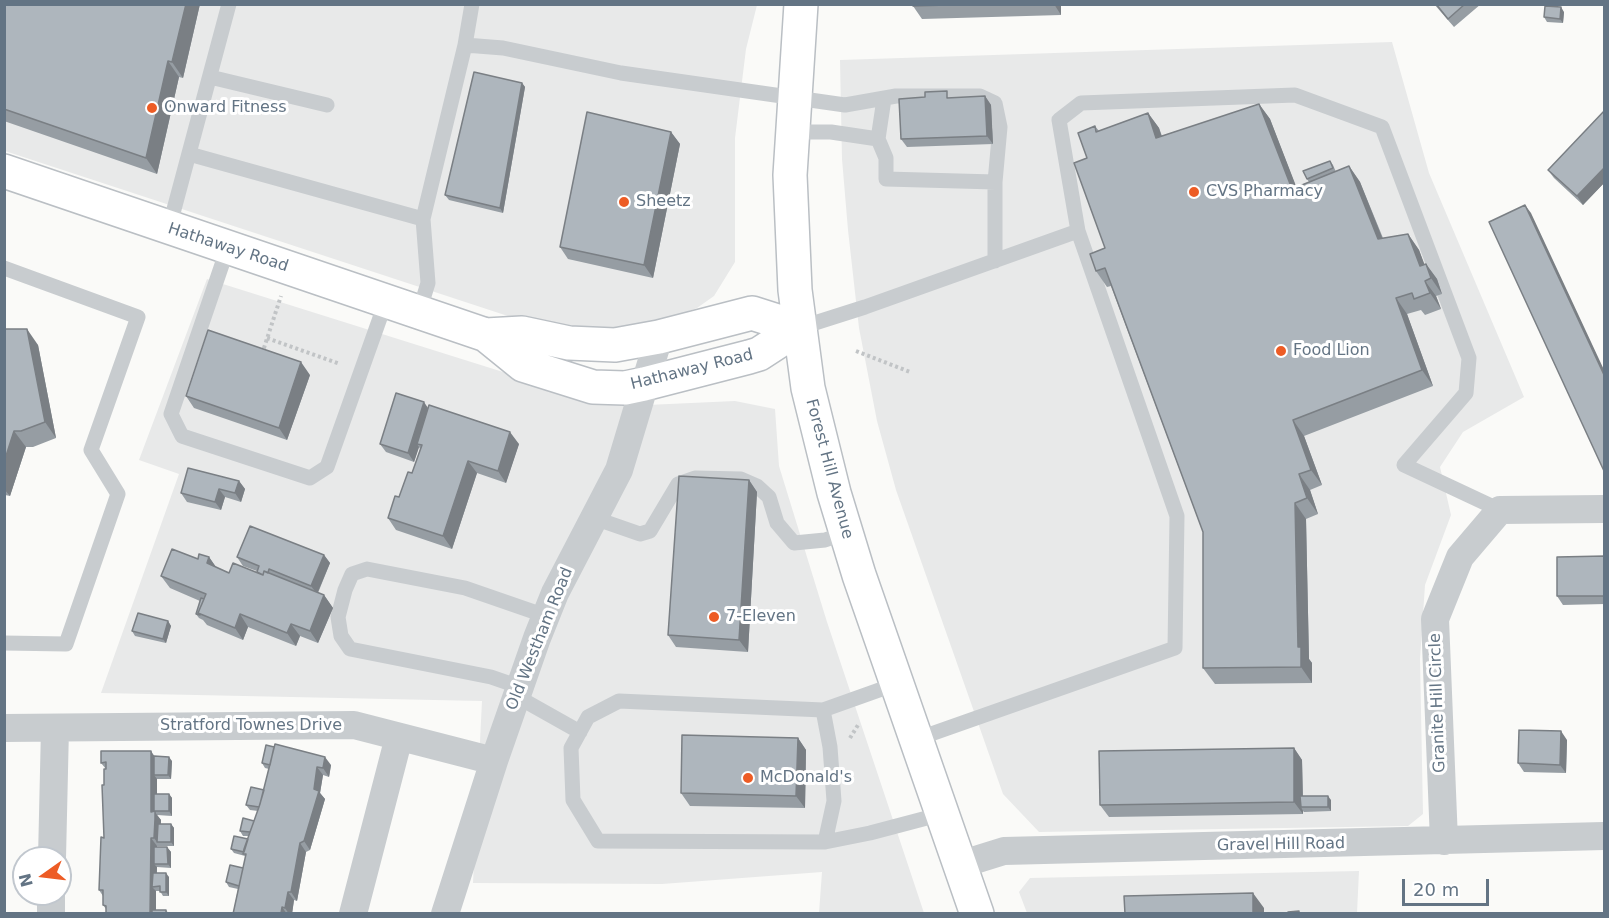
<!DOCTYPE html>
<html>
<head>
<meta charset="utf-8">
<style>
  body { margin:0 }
  #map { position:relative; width:1609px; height:918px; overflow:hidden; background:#fafaf8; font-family:"DejaVu Sans",sans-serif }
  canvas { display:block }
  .frame { position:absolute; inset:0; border:6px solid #637484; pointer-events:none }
  .north { position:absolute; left:12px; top:846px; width:60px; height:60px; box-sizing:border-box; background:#fff; border:2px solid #c1c7ce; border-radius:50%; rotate:256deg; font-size:16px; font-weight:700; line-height:24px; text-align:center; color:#637484 }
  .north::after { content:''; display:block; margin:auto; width:21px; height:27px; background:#ed5c25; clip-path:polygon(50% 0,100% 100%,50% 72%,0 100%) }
  .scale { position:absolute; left:1402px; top:879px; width:87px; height:27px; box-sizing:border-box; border:3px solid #637484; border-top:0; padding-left:8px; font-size:18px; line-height:21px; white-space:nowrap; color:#637484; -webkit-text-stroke:4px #fff; paint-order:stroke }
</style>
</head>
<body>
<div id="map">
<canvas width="1609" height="918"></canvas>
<div class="frame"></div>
<div class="north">N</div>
<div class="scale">20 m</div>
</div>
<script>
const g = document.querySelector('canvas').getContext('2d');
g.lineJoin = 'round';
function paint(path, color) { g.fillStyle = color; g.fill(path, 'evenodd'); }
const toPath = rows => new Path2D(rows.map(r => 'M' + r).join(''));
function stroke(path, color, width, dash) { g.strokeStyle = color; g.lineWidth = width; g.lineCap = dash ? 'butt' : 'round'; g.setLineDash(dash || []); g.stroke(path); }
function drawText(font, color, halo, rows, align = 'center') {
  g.font = font + ' "DejaVu Sans",sans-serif'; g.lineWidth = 6; g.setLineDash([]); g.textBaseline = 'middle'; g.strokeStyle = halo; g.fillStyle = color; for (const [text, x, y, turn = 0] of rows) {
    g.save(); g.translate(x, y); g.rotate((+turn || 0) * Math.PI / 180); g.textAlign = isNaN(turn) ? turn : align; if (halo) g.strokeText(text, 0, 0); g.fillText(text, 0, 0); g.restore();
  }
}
paint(toPath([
  [5,5,757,5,746,49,735,138,735,262,714,296,697,308,649,326,612,334,517,319,5,151],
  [1392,42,1429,173,1524,397,1463,432,1440,467,1451,515,1425,585,1420,659,1423,814,1408,826,1039,832,1003,794,896,490,877,421,859,328,848,230,842,159,840,60],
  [207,279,589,399,625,406,735,401,775,409,779,466,827,622,924,913,819,913,822,872,662,884,473,883,482,701,101,693,179,474,139,460],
  [1359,871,1357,913,1027,913,1019,892,1030,878]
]), '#e8e9e9');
const secondary = toPath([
  [801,4,790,175,795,290,808,388,834,493,859,575,977,914],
  [4,171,486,335,523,365,593,387,625,388,644,384,749,357,759,354,799,328],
  [486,335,522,333,569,343,615,345,659,337,752,313,799,328]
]);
stroke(secondary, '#babfc4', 36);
stroke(toPath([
  [267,338,340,364],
  [856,351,910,372],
  [262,354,281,296],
  [850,738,858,725]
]), '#c1c4c6', 4, [3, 3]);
stroke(toPath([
  [465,45,503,48,621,73,845,105,896,96,980,96,995,103,1000,127,995,182,886,179,886,158,878,139,831,132,791,132],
  [210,77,327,105],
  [878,139,884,99],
  [189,154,423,219],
  [169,228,229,4],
  [1078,231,1059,120,1081,103,1295,95,1382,127,1469,358,1466,393,1404,465,1500,510],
  [228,247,171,414,182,436,310,478,327,467,386,301],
  [995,261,995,182],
  [4,268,138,317,91,450,118,494,66,644,4,643],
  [419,312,428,283,423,219,465,45,472,4],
  [799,328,865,307,1078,231,1177,516,1175,648,914,740],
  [594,518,640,534,650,531,678,484,695,478,741,479,757,486,769,497,777,523,794,543,825,540,845,533],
  [896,684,823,710,619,701,588,717,571,748,573,800,598,841,825,842,870,833,942,814],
  [520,687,491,677,350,649,341,636,338,617,345,590,352,574,367,569,465,588,546,616],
  [516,696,580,732],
  [823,710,830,747,834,801,825,842]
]), '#c8cccf', 15);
stroke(toPath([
  [4,728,354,725,494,761],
  [1444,841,1435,619,1460,557,1500,510,1604,509],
  [52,858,55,728],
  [959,865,1004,851,1604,836],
  [51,914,51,894],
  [353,914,399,737],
  [445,914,494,761,537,638,555,593,619,470,659,337]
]), '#c8cccf', 28);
stroke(secondary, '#fff', 33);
paint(toPath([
  [4,4,200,4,183,78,179,77,157,174,4,121],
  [913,4,1061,4,1061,15,922,19,913,6],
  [1434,4,1481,4,1454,27],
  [1564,12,1563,23,1547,22,1544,17],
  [522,83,525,87,503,213,449,200,445,195],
  [985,96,991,105,993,144,907,147,901,139,951,98],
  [1259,104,1270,119,1296,187,1309,182,1307,179,1330,161,1333,165,1336,172,1349,166,1360,182,1383,238,1408,234,1419,250,1424,264,1426,264,1437,279,1442,294,1436,296,1441,309,1425,315,1421,310,1407,314,1433,386,1304,436,1322,485,1310,490,1318,514,1306,519,1309,659,1312,663,1312,683,1215,684,1203,668,1203,532,1111,286,1107,287,1096,271,1105,248,1095,126,1099,131,1148,113,1159,128,1162,136],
  [1605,110,1605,182,1583,205,1554,178,1548,170],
  [671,132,680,144,653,278,568,259,560,247],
  [4,329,38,345,56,438,33,447,26,447,10,496,5,495,4,498],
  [310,375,287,440,194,408,186,396],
  [428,409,519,444,506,483,477,473,452,549,396,530,388,518,412,473,420,449,419,447,414,462,386,452,380,444],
  [749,480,757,492,748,652,676,647,668,635],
  [239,481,245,489,241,502,225,497,221,510,187,502,181,493],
  [324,555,330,563,318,593,324,595,333,608,318,643,300,636,296,646,248,627,243,640,207,625,203,620,199,618,196,614,200,601,170,588,161,576,198,559,209,557,216,567,229,573,257,572,257,571,243,566,237,557],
  [1605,556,1605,604,1563,605,1557,596],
  [168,621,171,626,166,643,135,636,132,631],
  [798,738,806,750,805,808,690,806,681,793],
  [1567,740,1566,773,1524,772,1518,763],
  [1294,748,1302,760,1303,796,1331,800,1331,811,1304,812,1303,811,1303,814,1109,817,1100,805],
  [155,756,172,761,171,779,157,779,157,794,169,794,172,798,172,816,157,815,161,820,161,824,171,824,174,828,174,846,157,846,157,847,167,847,171,852,171,868,157,867,157,873,169,877,169,896,163,896,160,891,156,891,156,910,166,910,169,914,101,914,106,913,106,909,103,905,103,896,99,890,104,838,104,785,106,769,101,763],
  [262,763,331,765,329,777,323,775,320,793,325,799,310,850,306,852,297,901,294,900,292,914,233,914,238,889,229,887,226,882,243,868,246,857,245,856,234,853,231,849,248,839,249,836,243,836,240,831,254,821,258,811,250,810,246,805,264,790,269,769,265,768]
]), '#969da3');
paint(toPath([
  [186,4,200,4,183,78,172,62],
  [1054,4,1061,4,1061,15],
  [1561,7,1564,12,1563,23,1560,19],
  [168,61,179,77,157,174,146,158],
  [522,83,525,87,503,213,500,208],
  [985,96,991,105,993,144,987,136],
  [1259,104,1270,119,1303,204,1292,189],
  [1148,113,1159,128,1167,154,1156,138],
  [671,132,680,144,653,278,644,265],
  [1349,166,1360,182,1389,255,1378,239],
  [1605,167,1605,182,1583,205,1577,196],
  [1525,205,1531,213,1605,372,1605,377],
  [1408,234,1419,250,1430,279,1420,266],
  [1426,264,1437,279,1442,294,1431,278],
  [1425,281,1436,296,1441,309,1430,293],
  [1396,298,1407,314,1433,386,1422,370],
  [27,329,38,345,56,438,45,422],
  [301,362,310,375,287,440,279,428],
  [424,402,430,411,417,444,419,447,414,462,408,453],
  [1293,420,1304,436,1322,485,1311,470],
  [14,431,26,447,10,496,4,489,4,462],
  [510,432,519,444,506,483,498,471],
  [468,461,477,473,452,549,443,536],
  [1299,474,1310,490,1318,514,1307,498],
  [749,480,757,492,748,652,739,640],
  [239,481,245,489,241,502,235,493],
  [219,489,225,497,221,510,215,502],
  [1295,503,1306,519,1309,659,1312,663,1312,683,1301,667,1298,647],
  [324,555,330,563,317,594,311,586],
  [209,557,218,570,207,563],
  [324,595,333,608,318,643,310,631],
  [240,614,248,627,243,640,235,628],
  [168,621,171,626,166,643,163,639],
  [291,624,300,636,296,646,287,633],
  [1561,731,1567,740,1566,773,1560,765],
  [798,738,806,750,805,808,796,796],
  [1294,748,1302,760,1303,807,1301,807,1303,811,1303,814,1294,802],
  [151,751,157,760,154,775,157,779,157,811,154,811,161,820,160,842,157,842,160,846,154,838,151,812],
  [169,757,172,761,171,779,168,775],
  [325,757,331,765,329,777,323,768],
  [317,767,323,775,320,793,325,799,310,850,304,841,314,789],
  [169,794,172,798,172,816,169,811],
  [1328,796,1331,800,1331,811,1328,807],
  [171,824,174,828,174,846,171,842],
  [151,838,157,846,157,864,154,864,157,867,156,886,152,887,156,891,156,914,150,914],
  [300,843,306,852,297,901,291,892],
  [167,847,171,852,171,868,168,864],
  [166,873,169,877,169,896,166,892],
  [288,892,294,900,292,914,289,914,285,908],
  [1253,893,1264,908,1264,914,1253,914],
  [282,907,287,914,281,914]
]), '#7a7f84');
const building = toPath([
  [4,4,186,4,172,62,168,61,146,158,4,109,4,4],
  [913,4,983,4,913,6,913,4],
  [1436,4,1465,4,1448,19,1436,4],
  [1545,6,1561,7,1560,19,1544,17,1545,6],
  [474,72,522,83,500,208,445,195,474,72],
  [947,91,947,98,985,96,987,136,901,139,899,99,925,97,925,92,947,91],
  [1259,104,1292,189,1349,166,1378,239,1408,234,1420,266,1426,264,1431,278,1425,281,1430,293,1414,299,1412,293,1396,298,1422,370,1293,420,1311,470,1299,474,1307,498,1295,503,1298,647,1301,647,1301,667,1203,668,1203,532,1105,268,1096,271,1090,254,1105,248,1074,163,1087,158,1078,133,1095,126,1096,132,1148,113,1156,138,1259,104],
  [1605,110,1605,167,1577,196,1548,170,1605,110],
  [587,112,671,132,644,265,560,247,587,112],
  [1330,161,1333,168,1307,179,1303,171,1330,161],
  [1525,205,1605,377,1604,471,1489,222,1525,205],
  [4,329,27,329,45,422,21,431,14,431,4,462,4,329],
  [208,330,301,362,279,428,186,396,208,330],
  [396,393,424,402,408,453,380,444,396,393],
  [429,405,510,432,498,471,468,461,443,536,388,518,395,496,399,497,408,472,412,473,422,445,417,444,429,405],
  [188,468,239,481,235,493,219,489,215,502,181,493,188,468],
  [679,476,749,480,739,640,668,635,679,476],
  [250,526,324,555,311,586,269,569,268,573,264,571,263,575,257,572,259,566,237,557,250,526],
  [172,549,198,559,199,554,209,557,207,563,229,573,233,563,263,575,264,571,324,595,310,631,291,624,287,633,240,614,235,628,198,613,206,594,161,576,172,549],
  [1605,556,1605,596,1557,596,1557,557,1605,556],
  [201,598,204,599,198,613,200,615,196,614,201,598],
  [138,613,168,621,163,639,132,631,138,613],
  [1519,730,1561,731,1560,765,1518,763,1519,730],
  [682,735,798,738,796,796,681,793,682,735],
  [275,744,325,757,323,768,317,767,314,789,319,791,304,841,300,843,291,892,288,892,285,908,282,907,281,913,282,914,233,914,246,854,243,854,244,849,260,804,275,744],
  [266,745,274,747,270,765,262,763,266,745],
  [1294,748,1294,802,1100,805,1099,751,1294,748],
  [101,751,151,751,151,812,155,811,155,819,154,838,151,838,150,914,101,914,101,913,106,913,106,906,103,905,103,890,99,890,101,837,104,838,102,785,104,785,104,769,106,769,106,762,101,763,101,751],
  [154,756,169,757,168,775,154,775,154,756],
  [251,787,264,790,259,807,246,805,251,787],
  [154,794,169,794,169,811,154,811,154,794],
  [1300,796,1328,796,1328,807,1301,807,1300,796],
  [243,818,254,821,250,832,240,831,243,818],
  [158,824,171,824,171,842,157,842,158,824],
  [234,836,248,839,244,852,231,849,234,836],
  [154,847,167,847,168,864,154,864,154,847],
  [230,865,243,868,239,886,226,882,230,865],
  [153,873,166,873,166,892,160,892,160,886,152,887,153,873],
  [1253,893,1253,914,1125,914,1124,896,1253,893],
  [152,910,166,910,166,914,152,914,152,910],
  [1299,911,1299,914,1288,914,1288,912,1299,911]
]);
paint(building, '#aeb6bd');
stroke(building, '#7a7f84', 1.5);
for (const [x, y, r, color] of [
  [152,108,6,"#ed5c25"],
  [1194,192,6,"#ed5c25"],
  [624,202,6,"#ed5c25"],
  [1281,351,6,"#ed5c25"],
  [714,617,6,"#ed5c25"],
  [748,778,6,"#ed5c25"]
]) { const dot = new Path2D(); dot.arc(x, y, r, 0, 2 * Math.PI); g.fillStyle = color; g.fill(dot); stroke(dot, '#fff', 2); }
drawText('16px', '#637484', '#fff', [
  ["Onward Fitness",164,108],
  ["CVS Pharmacy",1206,192],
  ["Sheetz",636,202],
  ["Food Lion",1293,351],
  ["7-Eleven",726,617],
  ["McDonald's",760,778]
], 'left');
drawText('16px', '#637484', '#fff', [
  ["Hathaway Road",228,248,18],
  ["Hathaway Road",692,370,-14],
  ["Forest Hill Avenue",829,469,75],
  ["Old Westham Road",540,639,-68],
  ["Granite Hill Circle",1438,703,-92],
  ["Stratford Townes Drive",251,726],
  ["Gravel Hill Road",1281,845,-1]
]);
</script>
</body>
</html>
